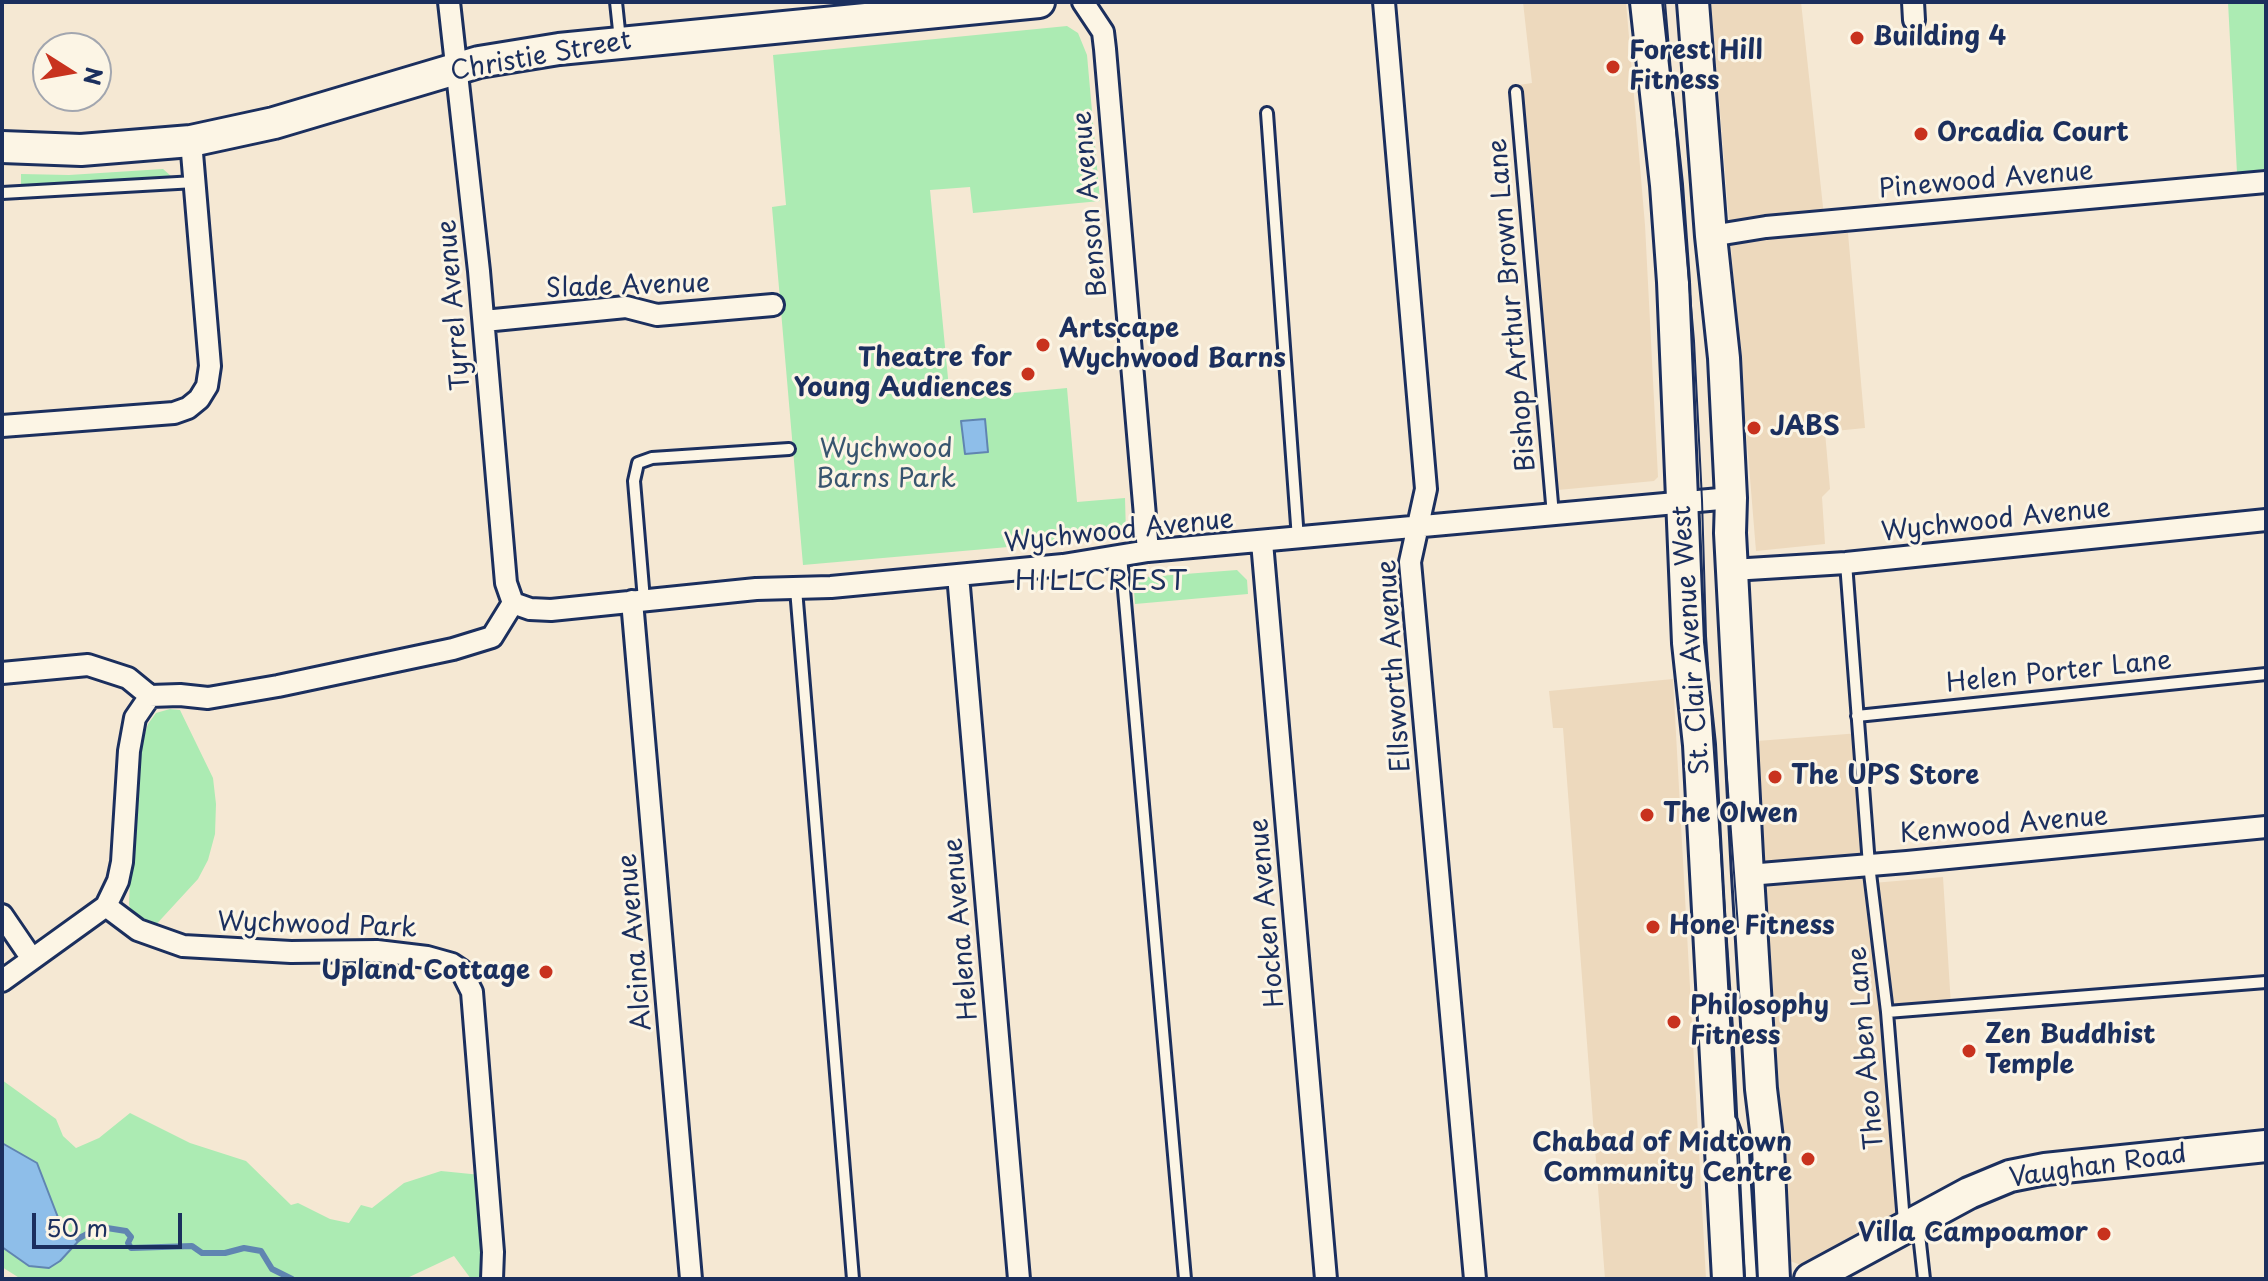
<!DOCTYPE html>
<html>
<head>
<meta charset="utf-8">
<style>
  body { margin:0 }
  #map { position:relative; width:2268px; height:1281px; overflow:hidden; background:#f5e8d3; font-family:"Playpen Sans",sans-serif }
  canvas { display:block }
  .frame { position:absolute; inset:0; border:4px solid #1b2f5e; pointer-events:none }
  .north { position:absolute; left:32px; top:32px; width:80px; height:80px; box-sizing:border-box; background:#fcf5e5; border:2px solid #a2a6af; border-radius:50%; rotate:101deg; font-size:22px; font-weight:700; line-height:32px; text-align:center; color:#1b2f5e }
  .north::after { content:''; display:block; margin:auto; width:28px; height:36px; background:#c8321e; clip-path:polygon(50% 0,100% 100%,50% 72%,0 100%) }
  .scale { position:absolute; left:32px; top:1213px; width:150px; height:36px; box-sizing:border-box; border:4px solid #1b2f5e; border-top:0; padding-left:10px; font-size:24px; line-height:28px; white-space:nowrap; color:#1b2f5e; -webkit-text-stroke:6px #fcf5e5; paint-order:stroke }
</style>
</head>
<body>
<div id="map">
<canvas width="2268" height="1281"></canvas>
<div class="frame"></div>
<div class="north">N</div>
<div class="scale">50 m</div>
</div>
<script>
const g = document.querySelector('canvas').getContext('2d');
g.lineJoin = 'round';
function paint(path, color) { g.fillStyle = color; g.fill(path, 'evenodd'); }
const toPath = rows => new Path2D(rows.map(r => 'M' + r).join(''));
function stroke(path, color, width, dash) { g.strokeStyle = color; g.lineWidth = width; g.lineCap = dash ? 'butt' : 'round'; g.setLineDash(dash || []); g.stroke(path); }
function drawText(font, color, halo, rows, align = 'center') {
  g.font = font + ' "Playpen Sans",sans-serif'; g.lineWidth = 6; g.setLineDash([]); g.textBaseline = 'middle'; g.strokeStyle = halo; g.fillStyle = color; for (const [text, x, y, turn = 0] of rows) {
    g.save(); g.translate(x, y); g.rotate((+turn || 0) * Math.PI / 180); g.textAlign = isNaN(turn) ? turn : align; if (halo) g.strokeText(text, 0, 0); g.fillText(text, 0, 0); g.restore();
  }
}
paint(toPath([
  [1523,2,1626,2,1645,225,1658,477,1654,481,1547,491,1512,86,1532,83],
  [1711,2,1801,2,1826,235,1848,233,1865,428,1825,432,1830,489,1822,497,1825,544,1756,551],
  [1673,679,1706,1279,1605,1279,1563,728,1553,728,1549,691],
  [1860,733,1873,883,1943,877,1951,1006,1885,1014,1903,1211,1801,1265,1790,1261,1757,741]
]), '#edd9bd');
paint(toPath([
  [2228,2,2266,2,2266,169,2237,173],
  [1067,26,1078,33,1087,55,1100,201,973,213,970,187,930,190,950,399,1067,388,1077,502,1125,498,1126,534,1054,543,803,565,772,207,786,205,773,55],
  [163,169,171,176,21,186,21,174,69,175],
  [1237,570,1247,580,1248,594,1135,604,1133,578],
  [170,709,180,710,213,778,216,804,215,834,208,860,198,879,152,929,135,919,129,905,130,877,135,841,141,745,148,724,156,713],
  [2,1080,56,1119,63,1136,76,1148,99,1138,130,1113,190,1143,246,1161,291,1205,298,1203,330,1219,349,1223,361,1205,372,1208,404,1183,441,1171,481,1175,482,1273,478,1279,471,1279,454,1256,405,1279,21,1279,2,1267,2,1247,29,1266,60,1261,85,1235,64,1233,37,1163,2,1143]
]), '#acebb3');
const water = toPath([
  [985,419,988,452,965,454,961,421,985,419],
  [2,1143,37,1163,64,1233,77,1236,85,1234,60,1261,49,1268,29,1266,2,1247,2,1143]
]);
paint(water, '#8ebee9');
stroke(water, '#6085b1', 2);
stroke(toPath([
  [78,1239,97,1228,107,1228,126,1231,131,1237,128,1243,131,1248,192,1246,202,1253,225,1253,244,1248,261,1251,272,1269,292,1279]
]), '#6085b1', 6);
const lane = toPath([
  [616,2,620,40],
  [1516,92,1553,515],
  [1267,113,1298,539],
  [2,193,195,182],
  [1121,556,1185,1279],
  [1846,563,1869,865,1887,1012,1904,1222],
  [796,589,853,1279],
  [644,600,634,481,638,463,652,458,789,449],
  [1857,716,2266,674],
  [1887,1012,2266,982],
  [1731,1121,1743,1154,1751,1279],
  [1918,1225,1924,1279]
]);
const street = toPath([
  [449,2,479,271,506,583,513,603],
  [1083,2,1103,32,1105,49,1148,551],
  [1384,2,1426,489,1410,562,1475,1279],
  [1913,2,1914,20],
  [1711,236,1766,227,2266,182],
  [484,321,626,307,657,315,773,305],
  [2,426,174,413,188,408,199,399,207,386,210,366,191,141],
  [1262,542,1326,1279],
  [1732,570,1846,563,2266,520],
  [958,575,1019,1279],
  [632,601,691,1279],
  [513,603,530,609,551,610,756,589,831,587,1063,565,1148,551,1731,498],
  [2,673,88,665,128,678,150,696,180,695,208,698,278,686,453,649,492,637,513,603],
  [1748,875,1907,862,2266,827],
  [106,906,118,881,122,862,129,751,135,718,150,696],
  [2,915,32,959],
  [2,981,106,906,138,930,183,946,291,952,377,951,427,957,452,964,461,970,472,992,493,1252,492,1279]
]);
const secondary = toPath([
  [1646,2,1666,185,1673,282,1688,643,1699,745,1728,1279],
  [1693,2,1711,236,1724,358,1731,498,1730,533,1748,875,1761,1089,1768,1147,1774,1279],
  [2,147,81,150,191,141,274,123,479,62,559,49,1039,2],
  [1810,1279,1969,1193,2010,1176,2045,1169,2266,1146]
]);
stroke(lane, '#1b2f5e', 16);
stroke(street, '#1b2f5e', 26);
stroke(secondary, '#1b2f5e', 36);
stroke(lane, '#fcf5e5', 10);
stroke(street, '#fcf5e5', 20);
stroke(secondary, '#fcf5e5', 30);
stroke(toPath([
  [1665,2,1694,341,1702,500,1706,636,1733,1029,1745,1279],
  [1726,764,1738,927]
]), '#1b2f5e', 2);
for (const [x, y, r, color] of [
  [1857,38,8,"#c8321e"],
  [1613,67,8,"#c8321e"],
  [1921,134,8,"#c8321e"],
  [1043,345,8,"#c8321e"],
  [1028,374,8,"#c8321e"],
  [1754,428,8,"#c8321e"],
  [1775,777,8,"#c8321e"],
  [1647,815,8,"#c8321e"],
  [1653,927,8,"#c8321e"],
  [546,972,8,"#c8321e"],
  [1674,1022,8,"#c8321e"],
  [1969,1051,8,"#c8321e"],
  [1808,1159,8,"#c8321e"],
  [2104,1234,8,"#c8321e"]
]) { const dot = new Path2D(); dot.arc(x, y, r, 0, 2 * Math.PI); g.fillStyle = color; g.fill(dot); stroke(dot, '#fcf5e5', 3); }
drawText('bold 26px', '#1b2f5e', '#fcf5e5', [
  ["Building 4",1873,38],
  ["Forest Hill",1629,52],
  ["Fitness",1629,82],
  ["Orcadia Court",1937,134],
  ["Artscape",1059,330],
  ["Wychwood Barns",1059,360],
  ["Theatre for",1012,359,"right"],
  ["Young Audiences",1012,389,"right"],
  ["JABS",1770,428],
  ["The UPS Store",1791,777],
  ["The Olwen",1663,815],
  ["Hone Fitness",1669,927],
  ["Upland Cottage",530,972,"right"],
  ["Philosophy",1690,1007],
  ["Fitness",1690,1037],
  ["Zen Buddhist",1985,1036],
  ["Temple",1985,1066],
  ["Chabad of Midtown",1792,1144,"right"],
  ["Community Centre",1792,1174,"right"],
  ["Villa Campoamor",2088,1234,"right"]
], 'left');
drawText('26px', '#1b2f5e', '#fcf5e5', [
  ["Christie Street",541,57,-10],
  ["Pinewood Avenue",1986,181,-5],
  ["Benson Avenue",1091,204,-95],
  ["Slade Avenue",628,287,-2],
  ["Tyrrel Avenue",455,305,-95],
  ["Bishop Arthur Brown Lane",1513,305,-95],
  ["Wychwood Avenue",1996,521,-6],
  ["Wychwood Avenue",1119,532,-6],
  ["St. Clair Avenue West",1692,640,-94],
  ["Ellsworth Avenue",1395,666,-94],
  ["Helen Porter Lane",2059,673,-6],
  ["Kenwood Avenue",2004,826,-5],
  ["Hocken Avenue",1268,913,-95],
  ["Wychwood Park",317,926,2],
  ["Helena Avenue",962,929,-95],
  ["Alcina Avenue",636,942,-95],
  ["Theo Aben Lane",1867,1048,-95],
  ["Vaughan Road",2098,1167,-8]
]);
drawText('26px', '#38556f', '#fcf5e5', [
  ["Wychwood",886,450],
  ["Barns Park",886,480]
]);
g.letterSpacing = '2px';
drawText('28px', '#1b2f5e', '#fcf5e5', [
  ["HILLCREST",1102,582]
]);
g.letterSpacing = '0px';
</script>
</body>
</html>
